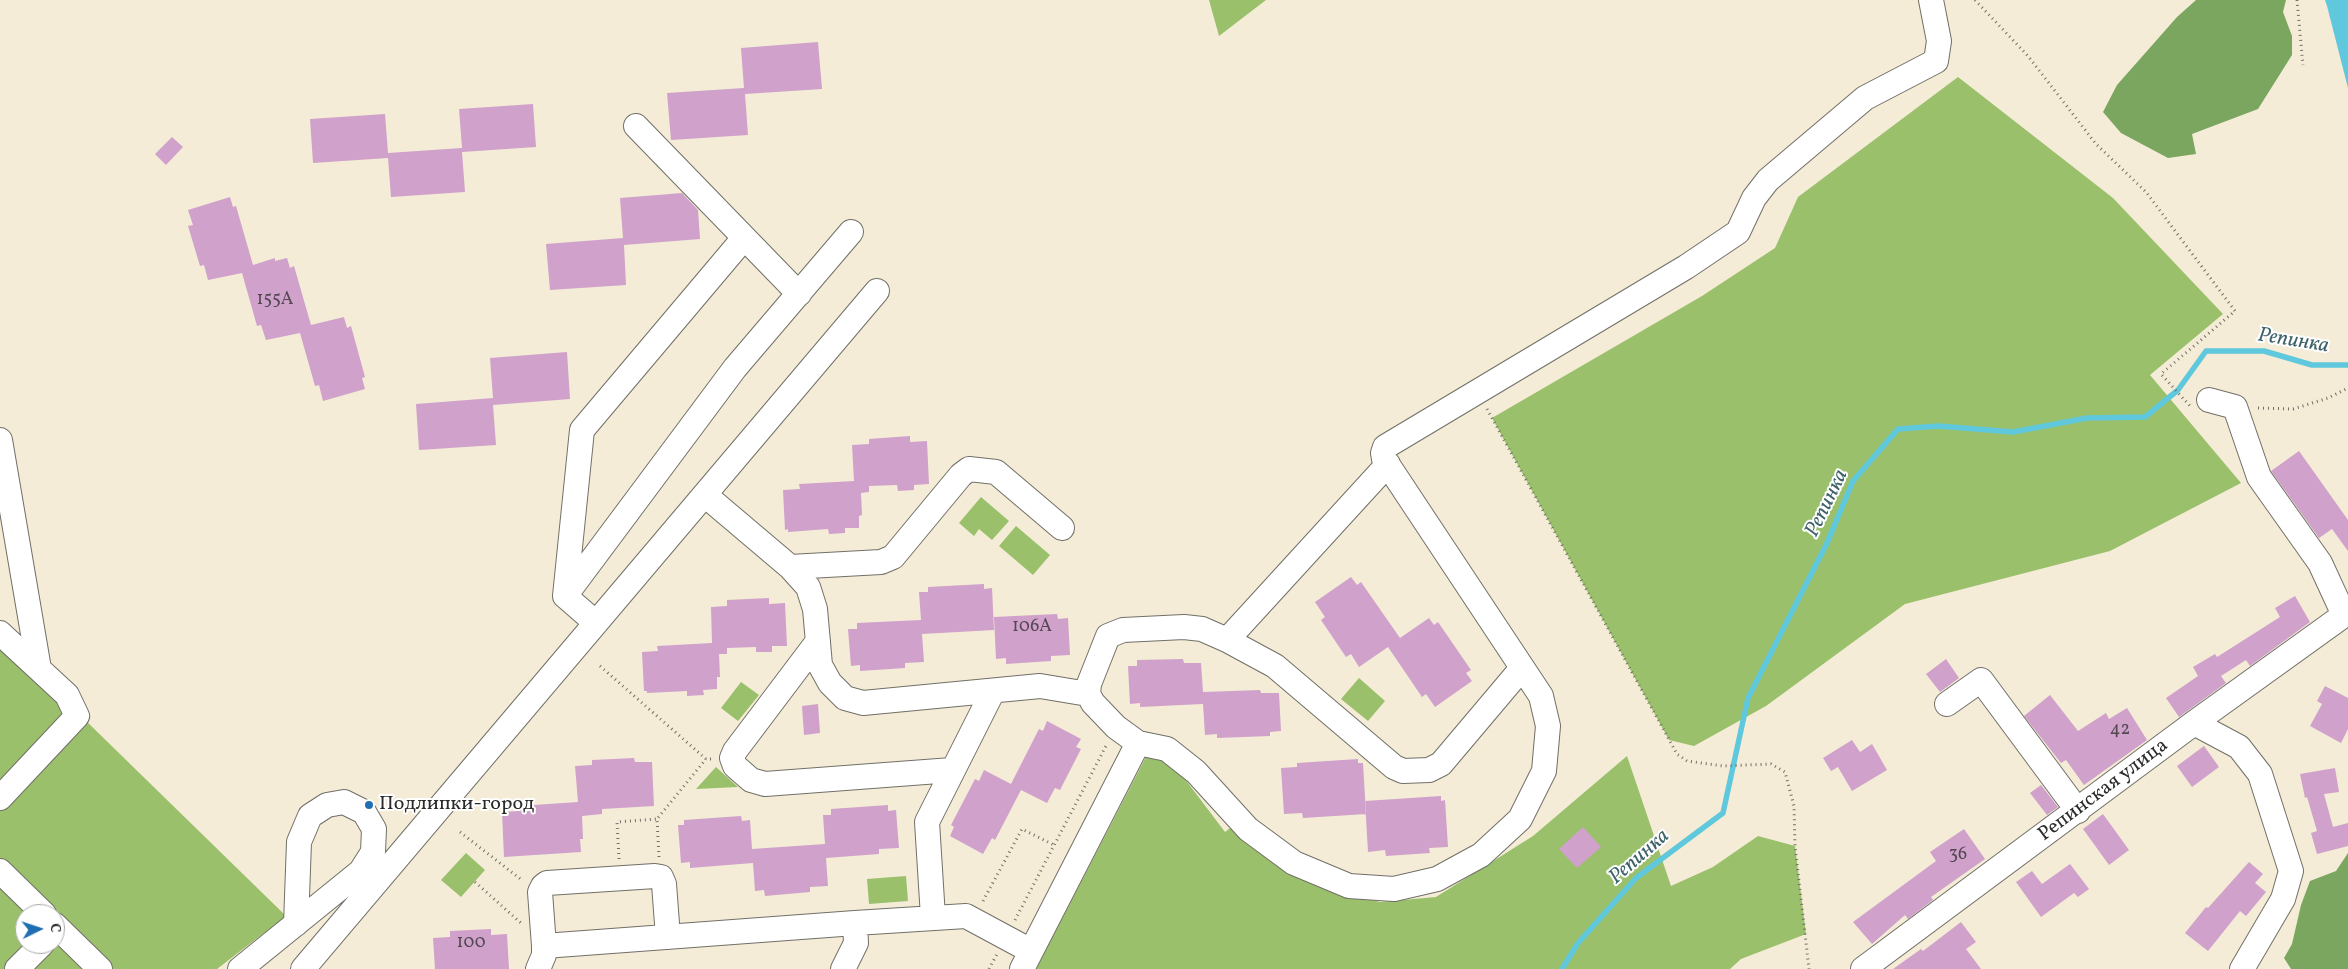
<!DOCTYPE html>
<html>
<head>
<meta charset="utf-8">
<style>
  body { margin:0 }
  #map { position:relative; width:2348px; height:969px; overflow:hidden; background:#f4ecd7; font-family:Vollkorn,serif }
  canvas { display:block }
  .north { position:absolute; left:15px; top:904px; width:50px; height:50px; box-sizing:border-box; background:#fff; border:1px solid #aaa; border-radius:50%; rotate:86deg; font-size:14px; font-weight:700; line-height:20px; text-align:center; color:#2b2b2b }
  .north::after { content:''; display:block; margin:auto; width:18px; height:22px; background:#1f6fb2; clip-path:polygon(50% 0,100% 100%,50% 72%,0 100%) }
</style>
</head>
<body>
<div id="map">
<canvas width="2348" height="969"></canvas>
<div class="north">С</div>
</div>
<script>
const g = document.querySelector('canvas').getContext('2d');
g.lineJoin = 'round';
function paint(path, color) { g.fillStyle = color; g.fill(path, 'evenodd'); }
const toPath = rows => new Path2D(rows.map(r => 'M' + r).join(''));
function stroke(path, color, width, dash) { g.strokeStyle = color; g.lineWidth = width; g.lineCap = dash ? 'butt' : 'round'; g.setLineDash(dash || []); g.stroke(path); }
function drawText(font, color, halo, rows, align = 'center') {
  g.font = font + ' Vollkorn,serif'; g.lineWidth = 4; g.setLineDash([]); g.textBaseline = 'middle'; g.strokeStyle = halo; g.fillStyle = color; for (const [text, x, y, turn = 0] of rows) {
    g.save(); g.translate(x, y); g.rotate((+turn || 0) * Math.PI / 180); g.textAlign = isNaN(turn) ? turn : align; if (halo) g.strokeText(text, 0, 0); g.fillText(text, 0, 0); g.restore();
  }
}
paint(toPath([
  [1209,0,1266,0,1219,36],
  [1958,77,2113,198,2223,314,2150,375,2241,483,2110,551,1905,604,1766,706,1694,746,1669,740,1492,418,1702,296,1775,248,1798,197],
  [981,497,1009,521,992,540,979,529,974,536,959,523],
  [1016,526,1050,555,1033,575,999,546],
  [0,637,286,916,217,969,0,969],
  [25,914,55,914,55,944,25,944],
  [1359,678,1385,701,1368,721,1341,699],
  [741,682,759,695,738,721,721,708],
  [1148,753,1166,754,1225,832,1234,825,1269,856,1310,883,1380,902,1436,897,1533,836,1627,756,1671,886,1713,867,1758,836,1795,846,1806,934,1741,959,1730,969,1036,969],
  [716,767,738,787,696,789],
  [466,853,485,870,461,897,441,880],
  [906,876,908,901,869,904,867,879]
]), '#9ac06b');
paint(toPath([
  [2196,0,2286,0,2283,12,2292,36,2292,55,2258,109,2192,134,2196,154,2168,158,2121,133,2103,112,2117,85,2177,17],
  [2348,853,2348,969,2291,969,2284,958,2292,944,2301,905,2310,881,2336,871]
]), '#7ba65f');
paint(toPath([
  [2325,0,2348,0,2348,88,2327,6]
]), '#60c8dd');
stroke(toPath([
  [1562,969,1578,943,1636,878,1723,813,1748,698,1827,543,1853,481,1898,429,1938,426,2013,432,2087,418,2145,417,2178,390,2206,351,2264,351,2312,365,2348,365]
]), '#60c8dd', 5.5);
paint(toPath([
  [818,42,822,89,745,94,748,135,671,140,667,93,744,88,741,48],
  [533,104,536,147,462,152,465,192,391,197,388,158,313,163,310,119,385,114,388,153,462,148,459,109],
  [172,137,183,147,166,165,155,154],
  [682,193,698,210,700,239,624,245,626,285,550,290,546,244,623,238,620,198],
  [230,197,233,207,236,206,253,265,275,258,275,261,287,258,290,268,294,266,311,325,344,317,347,328,351,326,365,377,362,378,365,389,323,401,319,385,315,386,300,333,266,340,261,325,257,326,242,273,208,280,204,265,200,266,188,226,193,225,188,210],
  [567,352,570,399,493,405,496,445,419,450,416,404,493,398,490,358],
  [910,436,910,442,927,441,929,484,914,485,914,490,898,491,897,485,869,486,869,492,861,493,862,515,859,516,859,528,845,528,845,533,829,534,828,529,788,532,788,529,785,530,783,490,800,489,799,484,854,481,852,445,869,444,869,439],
  [2299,451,2348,520,2348,551,2332,529,2319,538,2271,471],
  [1351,577,1357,585,1361,582,1400,638,1429,618,1434,625,1438,622,1471,670,1466,673,1472,681,1435,707,1426,694,1422,697,1388,647,1359,667,1351,654,1346,657,1321,620,1325,617,1315,602],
  [984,584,984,589,992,588,994,630,922,634,924,662,905,663,905,668,860,671,860,665,851,666,848,629,857,629,857,623,921,620,919,592,928,592,928,587],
  [2295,596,2310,622,2250,666,2246,660,2221,676,2226,683,2179,717,2166,698,2198,676,2193,667,2215,654,2217,657,2280,617,2275,608],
  [769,598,769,604,785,603,787,646,772,646,772,652,756,652,756,647,727,648,727,654,719,654,720,677,717,677,717,689,703,690,704,695,687,696,687,691,647,693,647,691,644,691,642,652,658,651,657,646,712,643,711,607,727,606,727,600],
  [1057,614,1058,619,1068,618,1070,655,1051,656,1051,661,1006,664,1006,658,996,659,994,617],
  [1183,659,1184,663,1201,663,1203,692,1260,690,1261,693,1279,693,1281,731,1270,732,1270,736,1217,738,1217,734,1205,735,1203,704,1140,707,1140,703,1130,704,1128,666,1137,666,1137,660],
  [1946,659,1959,678,1940,692,1926,674],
  [2325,686,2348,698,2348,729,2341,743,2310,726,2322,704,2317,701],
  [2050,695,2078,731,2106,713,2109,719,2127,708,2147,740,2084,785,2066,760,2061,763,2024,716],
  [818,704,820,733,804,735,802,706],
  [1047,721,1081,739,1076,747,1081,749,1060,790,1055,788,1047,803,1021,790,995,840,992,838,983,854,950,836,954,827,951,825,975,779,979,781,984,770,1011,784,1039,729,1043,731],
  [1852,740,1860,752,1872,744,1887,770,1852,791,1838,767,1831,771,1823,758],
  [2204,746,2219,767,2192,787,2177,766],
  [634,758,635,762,652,762,654,806,602,809,602,814,582,816,583,839,580,839,581,852,504,857,502,812,519,811,519,806,578,802,575,766,592,765,592,760],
  [1358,759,1358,763,1363,763,1366,814,1303,818,1302,813,1284,814,1281,768,1297,767,1297,763],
  [2335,768,2339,792,2324,794,2333,827,2348,823,2348,846,2317,854,2311,833,2317,831,2307,797,2305,798,2300,774],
  [2041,785,2058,807,2047,815,2030,793],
  [1441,796,1441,801,1445,800,1448,847,1429,848,1430,853,1386,856,1385,850,1368,852,1365,801],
  [888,805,888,811,896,810,899,848,879,849,879,854,826,858,828,886,810,887,810,892,765,896,764,890,755,891,753,863,690,868,690,862,681,863,678,825,684,825,684,820,741,816,742,821,750,820,752,849,825,844,823,815,831,815,831,809],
  [2103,814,2129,850,2109,865,2083,829],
  [1583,827,1601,847,1577,868,1559,849],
  [1964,829,1985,859,1931,897,1933,900,1908,919,1905,915,1872,944,1853,922,1936,861,1930,852],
  [2249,862,2263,874,2255,883,2266,892,2246,916,2240,911,2208,951,2185,933,2206,907,2208,908],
  [2070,864,2089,889,2078,897,2074,893,2041,917,2016,882,2032,871,2042,884],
  [1961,922,1976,942,1966,949,1981,969,1893,969,1921,949,1923,951],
  [491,929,491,935,507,934,509,969,435,969,433,938,450,937,450,931]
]), '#cfa1cb');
const minor = toPath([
  [636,126,799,294],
  [0,440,39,669],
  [705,495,790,567,808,587,815,609,820,665,830,683,845,698,863,703,1040,686,1088,694],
  [790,567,881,562,893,557,961,475,969,469,996,472,1062,528],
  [565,596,582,430,744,238],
  [596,623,565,596,735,368,851,232],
  [0,633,67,695,77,716,0,798],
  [1227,640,1388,464],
  [818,641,735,751,732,758,735,766,751,780,765,784,952,770],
  [1947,704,1981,680,2078,811],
  [2194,723,2239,747,2260,774,2291,871,2283,899,2242,969],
  [1138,743,1116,727,1093,703,1088,694,1089,684,1108,636,1123,630,1184,627,1202,629,1227,640,1275,666,1394,767,1403,771,1429,770,1441,764,1522,668],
  [0,871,44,914],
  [933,917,927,822,993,691],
  [55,925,100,969],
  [544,946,540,892,543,886,547,883,655,876,661,877,664,884,668,937],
  [17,969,42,944],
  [240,969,361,871,373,852,374,829,364,812,344,802,327,805,310,816,299,842,296,924],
  [303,969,877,291],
  [538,969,544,955,544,946,855,923],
  [843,969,856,943,855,923,966,916,1031,951],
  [1022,969,1138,743,1167,749,1196,772,1248,829,1294,863,1349,886,1394,889,1437,879,1481,855,1520,819,1544,771,1548,726,1541,696,1384,459,1383,453,1385,447,1686,267,1738,232,1754,198,1768,180,1865,98,1936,61,1939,41,1931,0],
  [1863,969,2194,723,2344,615,2320,563,2259,477,2235,407,2209,400]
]);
stroke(minor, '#716f67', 26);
stroke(toPath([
  [1975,0,2028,56,2096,144,2146,192,2235,311,2161,374,2190,406],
  [2297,0,2303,65],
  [2258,408,2293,409,2328,398,2348,388],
  [1487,409,1677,754,1687,761,1723,766,1771,764,1785,772,1794,806,1795,846,1809,969],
  [600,666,706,759,712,759],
  [460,832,523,881],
  [659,857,657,819,706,759],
  [619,859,617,822,657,819],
  [475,882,521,923],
  [983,901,1022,829,1054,845],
  [1015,920,1106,746],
  [989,969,997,954]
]), '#716f67', 3, [1, 4]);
stroke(minor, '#fff', 24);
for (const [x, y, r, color] of [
  [369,805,5,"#1f6fb2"]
]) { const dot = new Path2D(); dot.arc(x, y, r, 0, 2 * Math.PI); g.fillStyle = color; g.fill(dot); stroke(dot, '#fff', 2); }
drawText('18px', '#544853', null, [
  ["155А",275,301],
  ["106А",1032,628],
  ["42",2120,731],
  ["36",1958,856],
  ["100",471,944]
]);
drawText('20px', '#2b2b2b', '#fff', [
  ["Репинская улица",2104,791,-37]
]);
drawText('20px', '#2b2b2b', '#fff', [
  ["Подлипки-город",379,805]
], 'left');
drawText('italic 21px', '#3e6269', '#fff', [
  ["Репинка",2293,342,9],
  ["Репинка",1828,504,-64],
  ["Репинка",1640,858,-41]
]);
</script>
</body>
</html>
